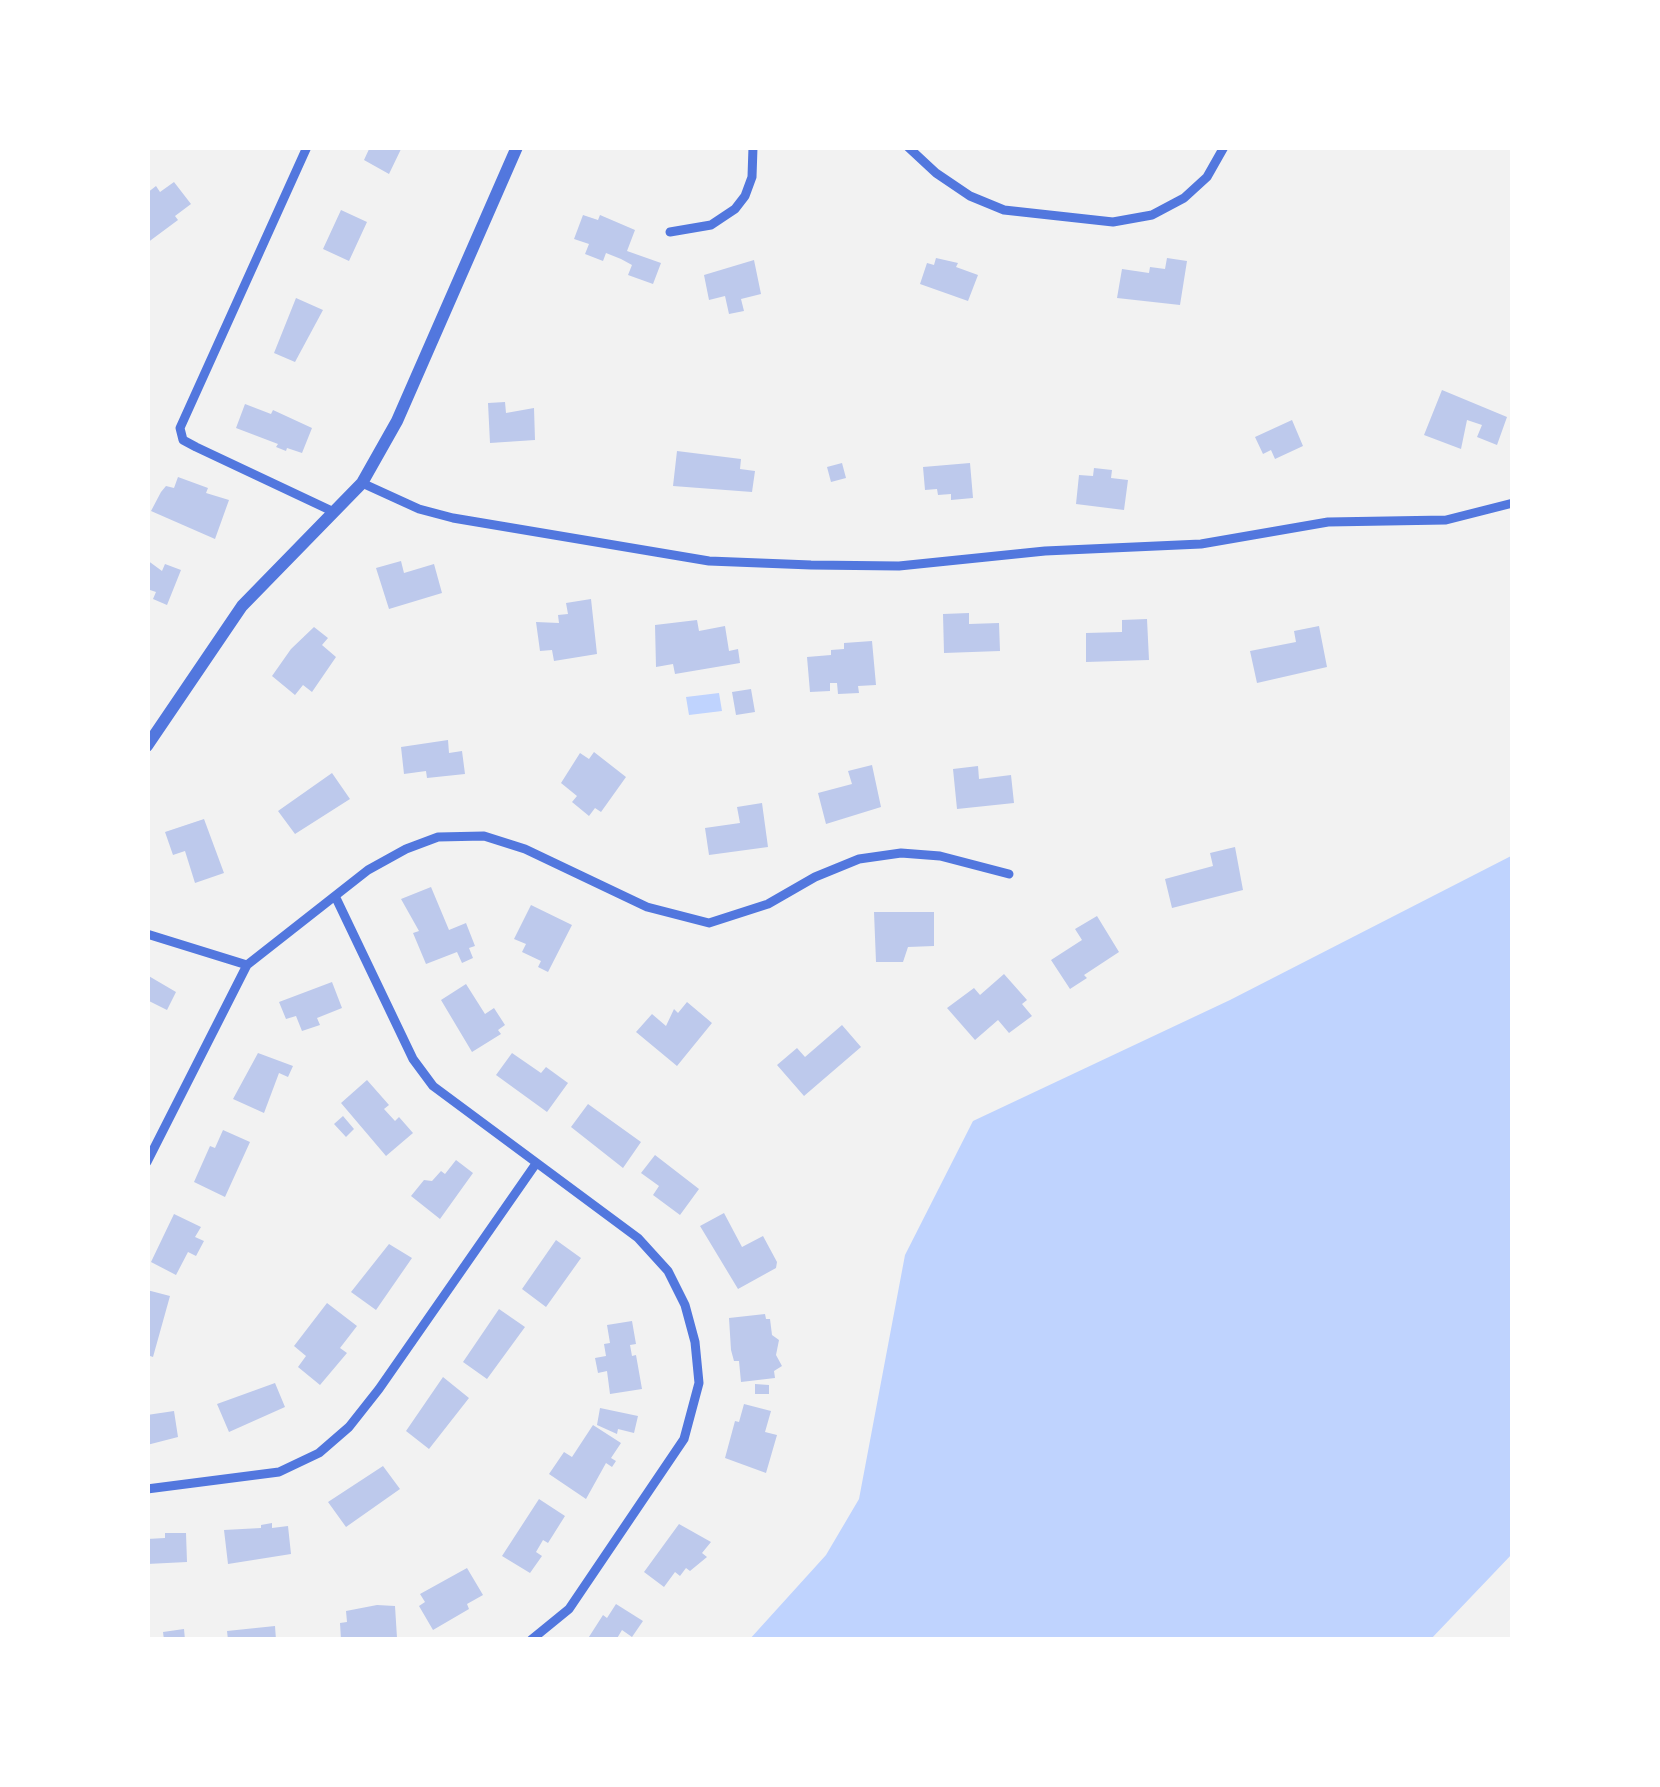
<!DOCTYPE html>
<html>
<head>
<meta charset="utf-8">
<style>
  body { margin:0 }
  #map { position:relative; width:1660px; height:1787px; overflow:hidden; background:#f2f2f2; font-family:"Space Grotesk",sans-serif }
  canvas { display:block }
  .frame { position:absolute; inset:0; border:150px solid #fff; pointer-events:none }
</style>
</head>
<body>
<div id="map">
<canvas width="1660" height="1787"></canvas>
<div class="frame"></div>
</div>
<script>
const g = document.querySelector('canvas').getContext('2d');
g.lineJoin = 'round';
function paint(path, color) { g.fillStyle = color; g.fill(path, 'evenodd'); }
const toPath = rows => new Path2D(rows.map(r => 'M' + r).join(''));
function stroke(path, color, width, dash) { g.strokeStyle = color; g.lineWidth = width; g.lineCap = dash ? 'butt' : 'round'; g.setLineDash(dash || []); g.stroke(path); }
paint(toPath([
  [719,693,722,711,689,715,686,697],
  [1513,855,1513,1553,1430,1640,749,1640,826,1555,859,1499,905,1255,973,1121,1230,1000]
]), '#bfd3fe');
paint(toPath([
  [370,147,402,147,389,174,364,160],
  [174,182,191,204,175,216,178,220,147,243,147,193,156,186,160,192],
  [341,210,367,222,349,261,323,249],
  [583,215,598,220,600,215,635,230,627,251,661,263,653,284,628,275,632,265,621,259,606,253,603,261,585,254,589,244,574,239],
  [936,258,958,263,956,267,978,275,968,301,920,284,927,263,934,265],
  [1167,258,1187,261,1180,305,1117,298,1122,269,1149,273,1150,267,1165,269],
  [754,260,761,294,741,299,744,311,729,314,725,296,709,300,704,275],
  [296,298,323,310,295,362,274,353],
  [1442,390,1507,417,1497,445,1477,437,1482,425,1467,420,1461,449,1424,435],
  [505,402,506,413,534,408,535,440,490,443,488,403],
  [245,404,271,414,273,410,312,428,302,453,287,448,286,451,276,447,278,444,236,428],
  [1292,420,1303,446,1275,459,1271,450,1263,454,1255,437],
  [677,451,741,459,740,469,755,471,752,492,673,486],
  [842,463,846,478,831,482,827,467],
  [970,463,973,498,951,500,951,494,938,495,937,489,925,490,923,467],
  [1094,468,1112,470,1111,478,1128,480,1124,510,1076,504,1079,475,1093,476],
  [178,477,208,488,206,493,229,500,215,539,151,511,161,492,166,486,174,488],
  [147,560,162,571,165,564,181,570,167,605,153,599,156,592,147,589],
  [401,561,404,573,434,564,442,593,389,609,376,568],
  [591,599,597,654,554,661,552,650,540,651,536,622,559,623,558,615,568,614,566,603],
  [969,613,969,624,999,623,1000,651,944,653,943,614],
  [1147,619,1149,660,1086,662,1086,633,1122,632,1122,620],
  [697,620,699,631,725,626,729,651,738,649,740,663,675,674,673,664,656,667,655,625],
  [1319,626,1327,667,1257,683,1250,651,1296,642,1294,631],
  [314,627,328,638,322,645,336,657,312,692,303,685,295,695,272,676,291,649],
  [872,641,876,685,858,686,859,693,838,694,837,683,830,683,830,691,810,692,807,657,831,655,831,650,844,649,844,643],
  [751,689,755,712,736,715,732,692],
  [448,740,449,753,462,751,465,774,427,778,426,771,404,774,401,747],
  [594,752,626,777,601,812,595,808,589,816,572,802,577,796,561,783,580,753,589,759],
  [872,765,881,807,826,824,818,793,852,784,848,771],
  [978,766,979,779,1011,775,1014,803,957,809,953,769],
  [332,773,350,799,295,834,278,811],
  [762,803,768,847,709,855,705,828,740,823,737,807],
  [204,819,224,873,195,883,185,851,173,855,165,832],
  [1235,847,1243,890,1172,908,1165,879,1213,866,1210,853],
  [431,887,449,930,466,923,475,946,469,948,473,958,462,963,457,952,426,964,413,933,419,931,401,899],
  [531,905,572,925,548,972,538,967,541,961,522,952,526,944,514,939],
  [874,912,934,912,934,946,908,947,903,962,876,962],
  [1097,916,1119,952,1084,975,1087,978,1070,989,1051,960,1082,940,1075,929],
  [1004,974,1027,1000,1022,1004,1032,1016,1009,1033,998,1020,975,1040,947,1008,974,988,980,995],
  [147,975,176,992,167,1010,147,1000],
  [332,982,342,1008,317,1018,320,1025,302,1031,296,1016,286,1019,279,1002],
  [466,984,485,1014,494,1008,505,1025,498,1030,501,1034,472,1052,441,1000],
  [687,1002,712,1023,677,1066,636,1032,652,1014,666,1026,674,1009,678,1013],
  [842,1025,861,1047,804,1096,777,1065,797,1048,805,1057],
  [258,1053,293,1066,288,1077,279,1073,264,1113,233,1099],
  [512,1053,541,1073,546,1067,568,1083,547,1112,496,1075],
  [367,1080,389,1105,384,1109,395,1121,399,1117,413,1133,386,1156,341,1103],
  [588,1104,641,1142,623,1168,571,1127],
  [343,1116,354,1129,346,1137,334,1124],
  [223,1130,250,1142,225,1197,194,1182,210,1146,215,1148],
  [655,1155,699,1189,680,1215,653,1195,659,1186,641,1173],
  [456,1160,473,1173,440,1219,411,1196,424,1180,432,1181,441,1171,445,1174],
  [724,1213,742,1247,763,1236,777,1262,776,1268,738,1289,700,1226],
  [174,1214,201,1227,195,1237,204,1241,196,1256,188,1252,176,1275,151,1262],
  [556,1240,581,1258,546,1307,522,1289],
  [389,1244,412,1258,376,1310,351,1292],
  [147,1290,170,1296,153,1357,147,1355],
  [327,1303,357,1326,340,1348,347,1353,320,1385,298,1367,306,1356,294,1346],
  [499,1309,525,1327,487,1379,463,1362],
  [765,1314,766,1319,770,1319,772,1335,779,1340,776,1355,782,1366,774,1371,775,1378,741,1382,739,1361,734,1361,731,1350,729,1318],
  [632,1321,636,1344,630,1345,632,1356,636,1355,642,1389,610,1394,607,1371,598,1373,595,1358,606,1356,604,1344,610,1343,607,1325],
  [443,1377,469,1398,429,1449,406,1431],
  [275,1383,285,1407,229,1432,217,1404],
  [755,1384,769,1385,769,1394,755,1394],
  [744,1404,771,1411,765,1432,777,1435,766,1473,725,1458,735,1421,739,1422],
  [600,1408,638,1416,634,1433,618,1429,617,1434,597,1425],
  [174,1411,178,1437,147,1445,147,1415],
  [593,1425,621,1443,611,1458,616,1461,612,1467,606,1463,586,1499,549,1474,564,1452,572,1457],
  [383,1466,400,1489,346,1527,328,1502],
  [539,1499,565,1516,548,1543,543,1540,536,1552,542,1556,530,1573,502,1556],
  [272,1523,272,1528,288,1526,291,1554,228,1564,224,1530,261,1528,261,1525],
  [679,1524,711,1542,702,1553,707,1557,690,1571,686,1568,680,1576,675,1572,664,1587,644,1572],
  [165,1533,186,1533,187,1562,147,1564,147,1539,165,1538],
  [467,1568,483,1595,467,1604,469,1609,433,1630,419,1606,425,1602,420,1594],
  [616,1604,643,1621,632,1637,622,1630,616,1640,587,1640,603,1615,607,1618],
  [377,1605,395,1606,397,1638,341,1640,340,1623,347,1622,346,1611],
  [275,1626,276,1640,228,1640,227,1631],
  [184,1629,185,1640,164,1640,163,1632]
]), '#bdc9ec');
stroke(toPath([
  [307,147,180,428,183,440,196,447,334,512],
  [908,147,936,173,970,196,1004,210,1113,222,1152,215,1184,198,1207,177,1224,147],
  [670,232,711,225,735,209,745,196,752,177,753,147],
  [362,483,419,509,453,518,709,561,811,565,899,566,1045,551,1201,544,1328,522,1446,520,1513,503],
  [336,898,413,1059,433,1086,638,1238,668,1271,685,1305,695,1342,699,1383,684,1439,569,1609,531,1640],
  [147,934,247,965,368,870,406,849,438,837,484,836,525,849,647,907,709,923,768,904,815,877,859,859,901,853,940,856,1009,874],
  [147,1162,247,965],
  [147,1489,279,1472,319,1453,349,1427,379,1389,535,1165]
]), '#5277de', 9);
stroke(toPath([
  [147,746,242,606,362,483,397,421,517,147]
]), '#5277de', 12);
</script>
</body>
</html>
